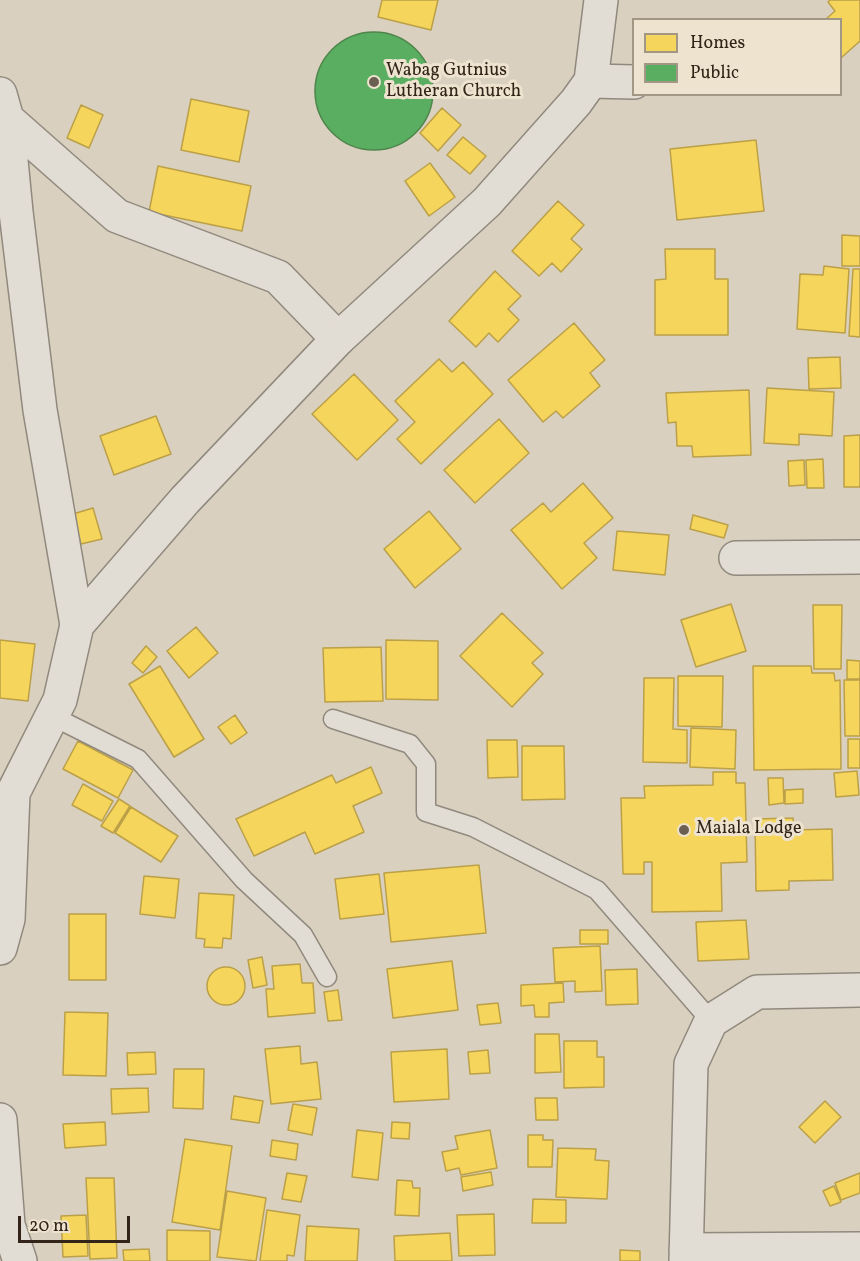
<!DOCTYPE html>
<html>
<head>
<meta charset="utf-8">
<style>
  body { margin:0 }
  #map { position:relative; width:860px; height:1261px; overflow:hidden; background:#d9d0bf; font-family:Vollkorn,serif }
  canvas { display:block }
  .legend { position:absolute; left:632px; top:18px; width:210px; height:78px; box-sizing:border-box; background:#ede3ce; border:2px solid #a29785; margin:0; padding:8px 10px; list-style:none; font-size:18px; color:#322418 }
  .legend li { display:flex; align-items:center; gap:12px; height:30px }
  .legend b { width:30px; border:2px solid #a29785 }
  .scale { position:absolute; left:18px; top:1216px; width:112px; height:27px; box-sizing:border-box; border:3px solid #322418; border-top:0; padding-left:8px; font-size:18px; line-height:21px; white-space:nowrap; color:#322418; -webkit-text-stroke:4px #ede3ce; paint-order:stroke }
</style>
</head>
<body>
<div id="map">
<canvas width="860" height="1261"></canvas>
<ul class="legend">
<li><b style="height:16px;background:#f6d55c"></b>Homes</li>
<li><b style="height:16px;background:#5aae61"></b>Public</li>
</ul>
<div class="scale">20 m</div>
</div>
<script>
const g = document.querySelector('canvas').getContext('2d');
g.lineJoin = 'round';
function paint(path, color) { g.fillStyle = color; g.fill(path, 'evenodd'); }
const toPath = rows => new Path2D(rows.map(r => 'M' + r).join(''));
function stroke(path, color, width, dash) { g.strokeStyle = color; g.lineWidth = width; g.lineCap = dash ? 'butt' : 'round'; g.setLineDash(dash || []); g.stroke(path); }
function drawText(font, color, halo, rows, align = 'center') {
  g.font = font + ' Vollkorn,serif'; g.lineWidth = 6; g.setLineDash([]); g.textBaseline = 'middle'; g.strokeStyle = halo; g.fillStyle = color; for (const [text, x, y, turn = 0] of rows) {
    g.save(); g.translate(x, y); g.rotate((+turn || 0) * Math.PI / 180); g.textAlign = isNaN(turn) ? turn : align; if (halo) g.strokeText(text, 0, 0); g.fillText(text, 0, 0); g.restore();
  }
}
const homes = toPath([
  [382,0,438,0,431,30,378,17,382,0],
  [830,0,860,0,860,41,842,57,840,54,840,20,825,20,835,11,828,2,830,0],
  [191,99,249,111,239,162,181,150,191,99],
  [81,105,103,115,89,148,67,138,81,105],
  [442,108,461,125,438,151,420,133,442,108],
  [463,137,486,156,470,174,447,155,463,137],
  [756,140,764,211,677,220,670,149,756,140],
  [430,163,455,197,429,216,405,181,430,163],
  [158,166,251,186,242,231,149,212,158,166],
  [558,201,584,225,571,239,582,249,561,272,552,263,539,276,512,251,558,201],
  [842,235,860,236,860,266,842,266,842,235],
  [665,249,715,249,715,279,728,279,728,335,655,335,655,280,666,279,665,249],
  [824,266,849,269,845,333,797,329,800,274,823,275,824,266],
  [853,269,860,269,860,337,849,336,853,269],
  [495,271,521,296,508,309,519,320,498,342,489,333,476,347,449,321,495,271],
  [574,323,605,360,590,373,600,386,563,418,556,411,543,422,508,380,574,323],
  [840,357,841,388,809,389,808,358,840,357],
  [439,359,452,372,463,362,493,394,421,464,397,439,415,422,395,401,439,359],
  [354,374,398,420,357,460,312,414,354,374],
  [767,388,834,392,832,436,799,434,799,445,764,443,767,388],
  [749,390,751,455,693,457,692,446,677,446,676,422,668,423,666,393,749,390],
  [156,416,171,454,114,475,100,436,156,416],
  [499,419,529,453,475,503,444,470,499,419],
  [860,435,860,487,844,487,844,436,860,435],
  [823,459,824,488,807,488,806,460,823,459],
  [804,460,805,485,789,486,788,461,804,460],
  [583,483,613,518,584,543,597,558,562,589,511,530,543,503,551,512,583,483],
  [93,508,102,539,81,544,73,514,93,508],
  [429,511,461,549,415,588,384,549,429,511],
  [693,515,728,525,724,538,690,529,693,515],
  [617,531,669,535,665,575,613,570,617,531],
  [731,604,746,651,696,667,681,620,731,604],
  [813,605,842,605,841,669,814,669,813,605],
  [502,613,543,653,532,663,543,674,512,707,460,656,502,613],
  [196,627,218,653,189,678,167,651,196,627],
  [0,640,35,644,28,701,0,698,0,640],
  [386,640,438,641,438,700,386,699,386,640],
  [146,646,157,657,143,673,132,663,146,646],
  [381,647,383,701,325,702,323,648,381,647],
  [847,660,860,661,860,679,847,679,847,660],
  [160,666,204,739,174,757,129,684,160,666],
  [753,666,811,666,812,673,834,673,835,681,840,680,841,769,754,770,753,666],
  [678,676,723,676,722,727,678,726,678,676],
  [644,678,674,678,673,729,687,730,687,763,643,762,644,678],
  [844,680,860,680,860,736,845,736,844,680],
  [235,715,247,733,231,744,218,727,235,715],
  [691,728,736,730,735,769,690,767,691,728],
  [848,739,860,739,860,768,848,768,848,739],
  [487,740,517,740,518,777,488,778,487,740],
  [78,741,133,770,118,798,63,769,78,741],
  [522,746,564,746,565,799,522,800,522,746],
  [371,767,382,793,353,806,364,832,315,854,305,832,254,856,236,819,332,775,336,783,371,767],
  [857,771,859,795,836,797,834,773,857,771],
  [713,772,736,772,736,783,745,783,747,862,721,863,722,911,652,912,652,862,644,862,644,874,623,874,621,798,645,798,644,786,713,785,713,772],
  [768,778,783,778,784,803,769,805,768,778],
  [83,784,113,801,102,821,72,805,83,784],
  [803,789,803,803,785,804,785,790,803,789],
  [119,799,130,806,113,833,101,826,119,799],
  [131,807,178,836,161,862,115,833,131,807],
  [793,818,794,830,832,829,833,880,789,881,789,890,756,891,755,819,793,818],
  [479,865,486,933,391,942,384,873,479,865],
  [379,874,384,914,340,919,335,879,379,874],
  [144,876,179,879,175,918,140,914,144,876],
  [199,893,234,895,231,939,223,938,222,948,204,947,205,939,196,938,199,893],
  [69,914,106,914,106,980,69,980,69,914],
  [746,920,749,959,698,961,696,922,746,920],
  [580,930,608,930,608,944,580,944,580,930],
  [600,946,602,991,575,992,575,981,555,982,553,948,600,946],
  [262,957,267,985,253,988,248,960,262,957],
  [452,961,458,1010,393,1018,387,969,452,961],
  [300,964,302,983,313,983,315,1013,268,1017,266,989,274,989,272,966,300,964],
  '207 986a19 19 0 1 1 38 0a19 19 0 1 1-38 0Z',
  [637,969,638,1004,606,1005,605,970,637,969],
  [563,983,564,1002,549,1003,549,1017,535,1017,534,1005,521,1006,521,985,563,983],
  [338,990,342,1020,328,1021,324,992,338,990],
  [498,1003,501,1023,480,1025,477,1005,498,1003],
  [65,1012,108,1013,106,1076,63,1075,65,1012],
  [535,1034,559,1034,561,1072,535,1073,535,1034],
  [564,1041,597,1041,597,1057,604,1057,604,1087,564,1088,564,1041],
  [300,1046,301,1064,317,1062,321,1099,271,1104,265,1049,300,1046],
  [447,1049,449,1099,394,1102,391,1052,447,1049],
  [488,1050,490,1073,470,1074,468,1052,488,1050],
  [155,1052,156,1074,128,1075,127,1053,155,1052],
  [174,1069,204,1069,203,1109,173,1108,174,1069],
  [148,1088,149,1112,112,1114,111,1089,148,1088],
  [234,1096,263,1101,259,1123,231,1119,234,1096],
  [535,1098,557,1098,558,1120,536,1120,535,1098],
  [825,1101,841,1117,815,1143,799,1127,825,1101],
  [293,1104,317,1108,312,1135,288,1130,293,1104],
  [105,1122,106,1145,65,1148,63,1124,105,1122],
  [392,1122,410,1123,409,1139,391,1138,392,1122],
  [357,1130,383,1133,378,1180,352,1177,357,1130],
  [490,1130,497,1168,461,1175,459,1168,446,1171,442,1152,458,1149,455,1136,490,1130],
  [528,1135,543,1135,543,1140,553,1140,552,1167,528,1167,528,1135],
  [185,1139,232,1146,220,1230,172,1222,185,1139],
  [272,1140,298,1144,296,1160,270,1156,272,1140],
  [558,1148,596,1149,595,1160,609,1161,607,1199,556,1197,558,1148],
  [491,1172,493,1185,463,1191,461,1177,491,1172],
  [287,1173,307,1176,301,1202,282,1199,287,1173],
  [860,1173,860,1193,841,1200,835,1183,860,1173],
  [86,1178,114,1178,117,1258,90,1259,86,1178],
  [397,1180,412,1181,413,1188,420,1188,419,1216,395,1215,397,1180],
  [834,1186,841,1202,830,1206,823,1191,834,1186],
  [227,1191,266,1198,256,1261,217,1257,227,1191],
  [533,1199,566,1200,566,1223,532,1223,533,1199],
  [267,1210,300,1215,294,1256,287,1255,287,1261,260,1261,267,1210],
  [494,1214,495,1255,459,1256,457,1215,494,1214],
  [86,1215,88,1256,63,1257,61,1216,86,1215],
  [307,1226,359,1229,357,1261,305,1261,307,1226],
  [167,1230,210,1231,210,1261,167,1261,167,1230],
  [450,1233,452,1261,395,1261,394,1236,450,1233],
  [149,1249,150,1261,124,1261,123,1250,149,1249],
  [620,1250,640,1251,640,1261,620,1261,620,1250]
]);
paint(homes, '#f6d55c');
stroke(homes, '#bba048', 1.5);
const public = toPath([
  '315 91a59 59 0 1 1 118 0a59 59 0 1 1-118 0Z'
]);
paint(public, '#5aae61');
stroke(public, '#4e854b', 1.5);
const service = toPath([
  [52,716,138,759,244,880,303,935,327,977],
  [333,719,410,744,426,764,426,812,473,827,597,890,711,1021]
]);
const minor = toPath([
  [591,81,634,82],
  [0,94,7,119,117,216,278,277,338,339],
  [7,119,16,212,40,410,77,625],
  [736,558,860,557],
  [686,1250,860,1249],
  [686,1261,691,1064,711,1021,757,992,860,990]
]);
const tertiary = toPath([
  [0,948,8,919,13,793,60,700,77,625,185,500,338,339,487,202,576,102,591,81,601,0],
  [0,1120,8,1225,20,1261]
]);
stroke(service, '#90897e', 21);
stroke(minor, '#90897e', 36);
stroke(tertiary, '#90897e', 36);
stroke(service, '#e2ddd4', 18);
stroke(minor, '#e2ddd4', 33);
stroke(tertiary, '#e2ddd4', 33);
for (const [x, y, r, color] of [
  [374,82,6,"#6c6052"],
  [684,830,6,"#6c6052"]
]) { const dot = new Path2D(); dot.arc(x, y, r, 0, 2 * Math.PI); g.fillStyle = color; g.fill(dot); stroke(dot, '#ede3ce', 2); }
drawText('18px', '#322418', '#ede3ce', [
  ["Wabag Gutnius",386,72],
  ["Lutheran Church",386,93],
  ["Maiala Lodge",696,830]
], 'left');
</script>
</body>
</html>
